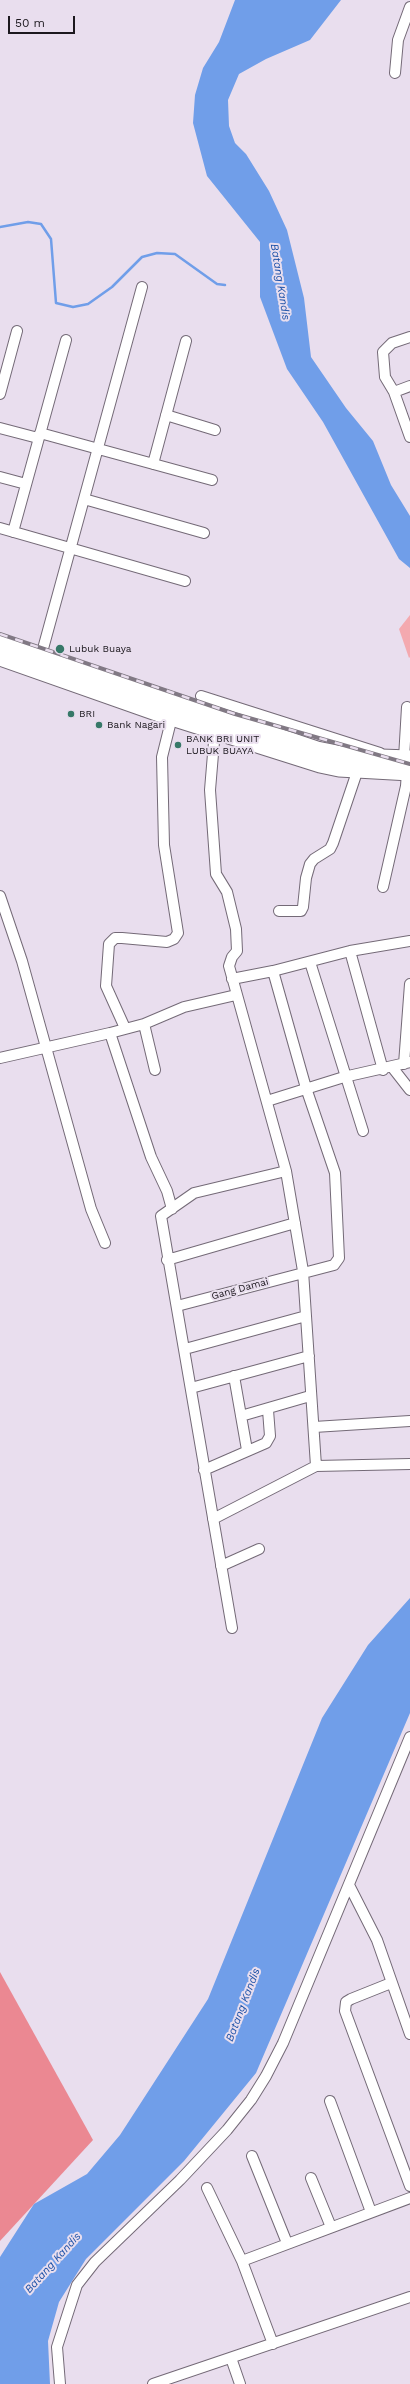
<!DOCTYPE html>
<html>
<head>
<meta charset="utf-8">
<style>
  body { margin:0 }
  #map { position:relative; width:410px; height:2384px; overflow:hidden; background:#e9deee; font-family:"Work Sans",sans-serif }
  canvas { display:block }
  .scale { position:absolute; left:8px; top:16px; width:67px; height:18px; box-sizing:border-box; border:2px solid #1c181e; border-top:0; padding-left:5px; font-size:12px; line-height:14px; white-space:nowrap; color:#1c181e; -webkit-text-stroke:3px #e9deee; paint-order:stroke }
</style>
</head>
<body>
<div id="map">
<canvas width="410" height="2384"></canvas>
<div class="scale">50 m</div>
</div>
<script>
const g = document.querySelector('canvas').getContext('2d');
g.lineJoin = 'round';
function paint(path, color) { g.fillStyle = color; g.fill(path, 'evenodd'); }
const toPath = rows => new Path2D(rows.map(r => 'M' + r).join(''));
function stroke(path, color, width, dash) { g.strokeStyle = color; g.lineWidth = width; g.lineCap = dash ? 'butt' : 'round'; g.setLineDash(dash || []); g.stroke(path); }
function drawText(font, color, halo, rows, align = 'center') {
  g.font = font + ' "Work Sans",sans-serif'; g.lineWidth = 4; g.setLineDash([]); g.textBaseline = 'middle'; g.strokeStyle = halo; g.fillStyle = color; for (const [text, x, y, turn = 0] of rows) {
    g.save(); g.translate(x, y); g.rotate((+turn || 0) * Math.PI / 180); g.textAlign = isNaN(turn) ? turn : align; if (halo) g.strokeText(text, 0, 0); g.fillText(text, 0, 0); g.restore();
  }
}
paint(toPath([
  [410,615,410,657,409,658,399,629]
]), '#f4a9af');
paint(toPath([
  [0,1972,93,2140,0,2241]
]), '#eb8892');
paint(toPath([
  [235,0,341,0,310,40,266,59,239,74,228,100,229,126,235,143,246,154,269,191,287,230,304,298,311,357,346,408,373,441,391,485,410,516,410,568,399,559,323,422,287,369,260,297,260,242,207,176,193,123,195,95,203,68,219,42],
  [410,1598,410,1713,256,2073,184,2161,86,2259,59,2302,48,2341,50,2384,0,2384,0,2257,34,2204,87,2174,120,2135,208,1999,322,1718,368,1645]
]), '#709ee9');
stroke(toPath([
  [0,227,28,222,41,224,51,239,56,303,73,307,88,304,112,287,142,257,157,253,175,254,217,284,225,285]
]), '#709ee9', 2.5);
const minor = toPath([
  [395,73,398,40,410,7],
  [410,386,394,392,410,437],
  [394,392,385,377,383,352,392,343,410,337],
  [0,394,17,331],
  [166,415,215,430],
  [0,428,38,438],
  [40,433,212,480],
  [153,464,186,341],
  [0,477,26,484],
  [84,499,204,533],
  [0,528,185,581],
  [13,532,66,340],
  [41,656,142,287],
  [201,696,380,753],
  [383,887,406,786,407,772,404,758,407,707],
  [0,896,22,961,91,1209,105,1243],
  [279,911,301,911,303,907,306,878,310,864,314,859,330,849,333,843,358,769],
  [350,951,383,1070],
  [310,962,363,1131],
  [232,979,273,971,350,951,410,941],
  [144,1024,155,1070],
  [125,1028,106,986,109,944,115,938,122,938,167,942,174,939,178,933,164,845,162,757,172,717],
  [110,1033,151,1157,167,1191,172,1209],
  [0,1058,110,1033,144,1024,184,1007,236,995],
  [404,1064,410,984],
  [392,1067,410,1090],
  [267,1101,344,1077,410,1062],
  [167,1260,295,1223],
  [177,1306,334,1265,339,1258,335,1173,306,1088,273,971],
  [185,1349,306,1316],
  [234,1376,247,1450],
  [191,1388,309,1356],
  [241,1416,310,1396],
  [314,1427,410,1421],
  [316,1466,410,1464],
  [204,1470,266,1443,270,1436,268,1410],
  [213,1519,316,1466,303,1271,286,1171,229,966,232,957,237,951,236,929,227,892,216,874,210,790,215,730],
  [221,1566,259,1549],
  [232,1628,161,1216,194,1193,286,1171],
  [349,1885,377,1940,410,2034],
  [391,1983,351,1999,346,2002,345,2011,410,2186],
  [330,2101,371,2212],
  [252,2156,287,2243],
  [311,2178,331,2227],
  [207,2188,242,2261,273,2344],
  [242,2261,410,2198],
  [231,2358,240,2384],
  [60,2384,57,2347,77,2285,95,2262,180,2180,227,2130,251,2100,266,2076,283,2043,410,1737],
  [153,2384,410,2297]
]);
const trunk = toPath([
  [0,643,317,750,352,757,410,759],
  [0,657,162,714,320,764,339,768,410,772]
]);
stroke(minor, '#746a77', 12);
stroke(trunk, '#746a77', 19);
stroke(minor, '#fff', 10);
stroke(trunk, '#fff', 17);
const rail = toPath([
  [0,634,235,714,410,764]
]);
stroke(rail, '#817984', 4);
stroke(rail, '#e9deee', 2.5, [8]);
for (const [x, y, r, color] of [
  [60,649,5,"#377868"],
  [71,714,4,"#377868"],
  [99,725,4,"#377868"],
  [178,745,4,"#377868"]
]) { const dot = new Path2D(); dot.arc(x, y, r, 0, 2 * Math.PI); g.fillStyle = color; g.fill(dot); stroke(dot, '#e9deee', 1.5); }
drawText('10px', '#1c181e', '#e9deee', [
  ["Lubuk Buaya",69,649],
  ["BRI",79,714],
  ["Bank Nagari",107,725],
  ["BANK BRI UNIT",186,739],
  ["LUBUK BUAYA",186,751]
], 'left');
drawText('10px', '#1c181e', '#e9deee', [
  ["Gang Damai",240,1289,-15]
]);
drawText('italic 11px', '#1b50a7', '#e9deee', [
  ["Batang Kandis",280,282,81],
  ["Batang Kandis",243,2005,-69],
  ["Batang Kandis",53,2263,-48]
]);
</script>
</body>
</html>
